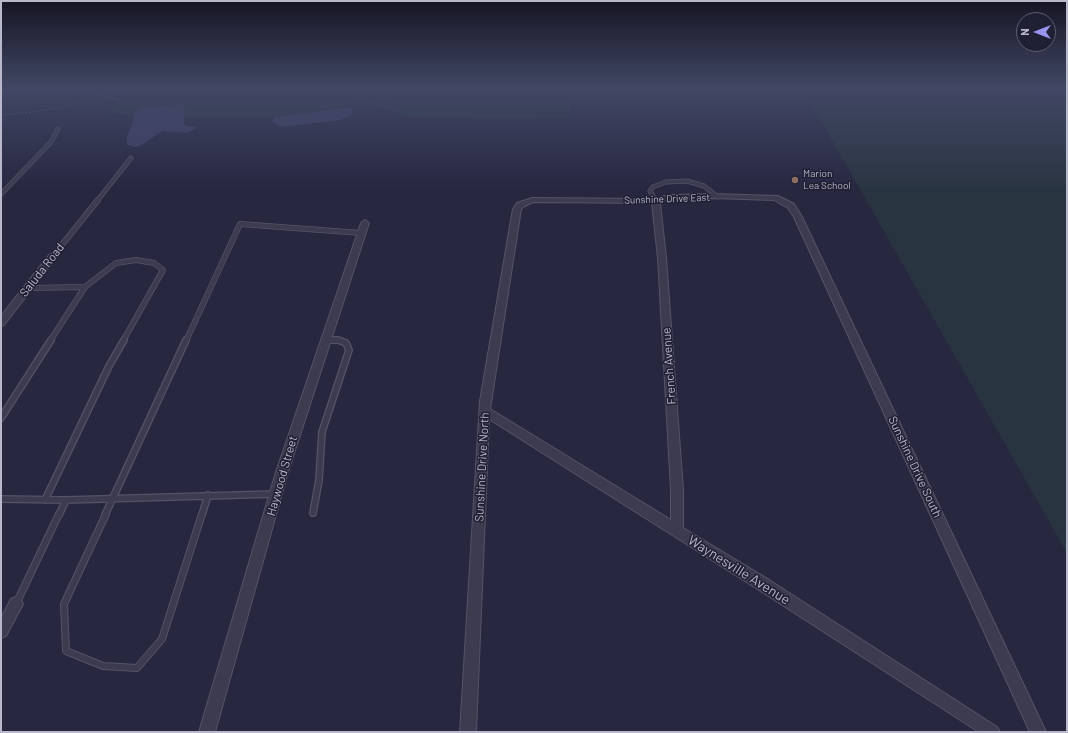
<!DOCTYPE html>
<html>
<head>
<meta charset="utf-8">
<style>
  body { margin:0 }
  #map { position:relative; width:1068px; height:733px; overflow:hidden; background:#272740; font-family:Barlow,sans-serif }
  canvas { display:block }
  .frame { position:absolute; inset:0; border:2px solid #b9b8ca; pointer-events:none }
  .north { position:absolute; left:1016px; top:12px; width:40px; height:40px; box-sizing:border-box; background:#202035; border:1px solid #5d5d71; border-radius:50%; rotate:270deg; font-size:11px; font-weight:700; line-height:16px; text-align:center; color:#b9b8ca }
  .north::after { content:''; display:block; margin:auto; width:14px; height:18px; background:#9994f2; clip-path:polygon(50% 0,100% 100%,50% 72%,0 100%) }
</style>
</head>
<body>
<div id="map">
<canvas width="1068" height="733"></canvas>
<div class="frame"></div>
<div class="north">N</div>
</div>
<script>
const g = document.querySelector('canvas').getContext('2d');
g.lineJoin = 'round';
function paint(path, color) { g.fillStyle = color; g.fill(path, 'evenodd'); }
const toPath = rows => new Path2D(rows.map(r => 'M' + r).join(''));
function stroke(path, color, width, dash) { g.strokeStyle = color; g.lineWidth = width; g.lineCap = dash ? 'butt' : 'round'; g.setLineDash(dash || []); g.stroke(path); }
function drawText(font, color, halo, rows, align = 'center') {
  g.font = font + ' Barlow,sans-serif'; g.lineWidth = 3; g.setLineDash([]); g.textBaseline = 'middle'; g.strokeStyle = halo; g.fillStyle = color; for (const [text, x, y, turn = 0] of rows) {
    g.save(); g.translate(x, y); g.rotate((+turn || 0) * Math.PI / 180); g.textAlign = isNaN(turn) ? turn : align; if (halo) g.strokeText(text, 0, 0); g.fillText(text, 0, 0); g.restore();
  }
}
paint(toPath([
  [130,88,336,88,375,100,405,112,569,114,570,117,409,117,360,102,330,109,269,118,184,118,185,109,183,105,174,105,155,107,143,106,134,113,134,115,107,113],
  [343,88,994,88,1067,97,1067,553,824,126,804,98,570,100,571,112,406,111,378,98]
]), '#293441');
paint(toPath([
  [174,105,183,105,185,109,183,121,186,126,196,127,197,128,187,133,163,131,157,134,142,145,135,147,127,145,127,136,133,122,134,113,143,106,155,107],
  [350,107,353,111,350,116,340,120,281,127,272,122,275,117]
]), '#3f3e67');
stroke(toPath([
  [74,88,89,92],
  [96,95,120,100]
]), '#3f3e67', 2.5);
const laneFar3 = toPath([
  [1,194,51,142,58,129],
  [97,201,131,158],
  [656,201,650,191,653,187,666,182,687,181,704,186,718,197]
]);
const laneFar2 = toPath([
  [655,200,656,201],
  [52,257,98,200],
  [85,287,116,263,136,260,154,263,163,270,123,341],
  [28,288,85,287,50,341],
  [325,340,339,341],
  [186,341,240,224,361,233]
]);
const laneFar1 = toPath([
  [1,418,51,340],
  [1,499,66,500,275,494],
  [45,500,109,366,124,340],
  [313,513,319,480,322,432,349,350,346,343,338,340,325,340],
  [59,515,66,500],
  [105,515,186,340],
  [202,515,208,495]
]);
const lane = toPath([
  [106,514,64,604,66,651,103,666,137,668,162,639,202,514],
  [16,604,59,514]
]);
const street = toPath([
  [712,194,778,196,794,204,802,217,1046,732,1030,732,794,217,788,208,774,200,712,198,669,199,660,202,666,258,683,490,683,528,766,578,997,727,1000,732,979,732,756,588,489,419,476,732,460,732,480,401,513,209,517,203,532,198,655,199,668,195,712,194],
  [533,202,652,203,658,258,671,490,671,520,490,409,521,209,523,207,533,202],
  [365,220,369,223,288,472,215,732,199,732,276,472,361,223,365,220],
  [52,254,56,257,55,259,4,325,1,326,1,316,49,255,52,254],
  [16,597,21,599,23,604,6,636,1,638,1,618,11,599,16,597]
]);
stroke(laneFar3, '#545367', 5);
stroke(laneFar2, '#545367', 6);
stroke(laneFar1, '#545367', 8);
stroke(lane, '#545367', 8);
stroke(street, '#545367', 2);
stroke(toPath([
  [67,90,73,88],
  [91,96,100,88],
  [34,112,68,106,91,96],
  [1,115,35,112]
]), '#47515d', 1.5, [2, 2]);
stroke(laneFar3, '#3c3b50', 3.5);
stroke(laneFar2, '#3c3b50', 4.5);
stroke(laneFar1, '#3c3b50', 5.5);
stroke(lane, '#3c3b50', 6);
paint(street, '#3c3b50');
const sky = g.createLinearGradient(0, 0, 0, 191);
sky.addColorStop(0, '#151523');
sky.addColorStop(0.46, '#414764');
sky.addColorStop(1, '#41476400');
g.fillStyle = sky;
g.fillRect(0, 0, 1068, 191);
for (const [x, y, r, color] of [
  [795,180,4,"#8d6e63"]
]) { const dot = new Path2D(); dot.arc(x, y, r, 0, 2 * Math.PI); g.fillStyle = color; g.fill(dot); stroke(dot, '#202035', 1.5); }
drawText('10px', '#b9b8ca', '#202035', [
  ["Marion",803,174],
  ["Lea School",803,186]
], 'left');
drawText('10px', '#b9b8ca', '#202035', [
  ["Sunshine Drive East",667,199,-2]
]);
drawText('12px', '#b9b8ca', '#202035', [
  ["Saluda Road",42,270,-52],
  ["French Avenue",669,366,-94],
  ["Sunshine Drive North",482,467,-87],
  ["Sunshine Drive South",915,467,65],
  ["Haywood Street",282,476,-74]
]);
drawText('14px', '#b9b8ca', '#202035', [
  ["Waynesville Avenue",739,570,32]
]);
</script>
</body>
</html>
